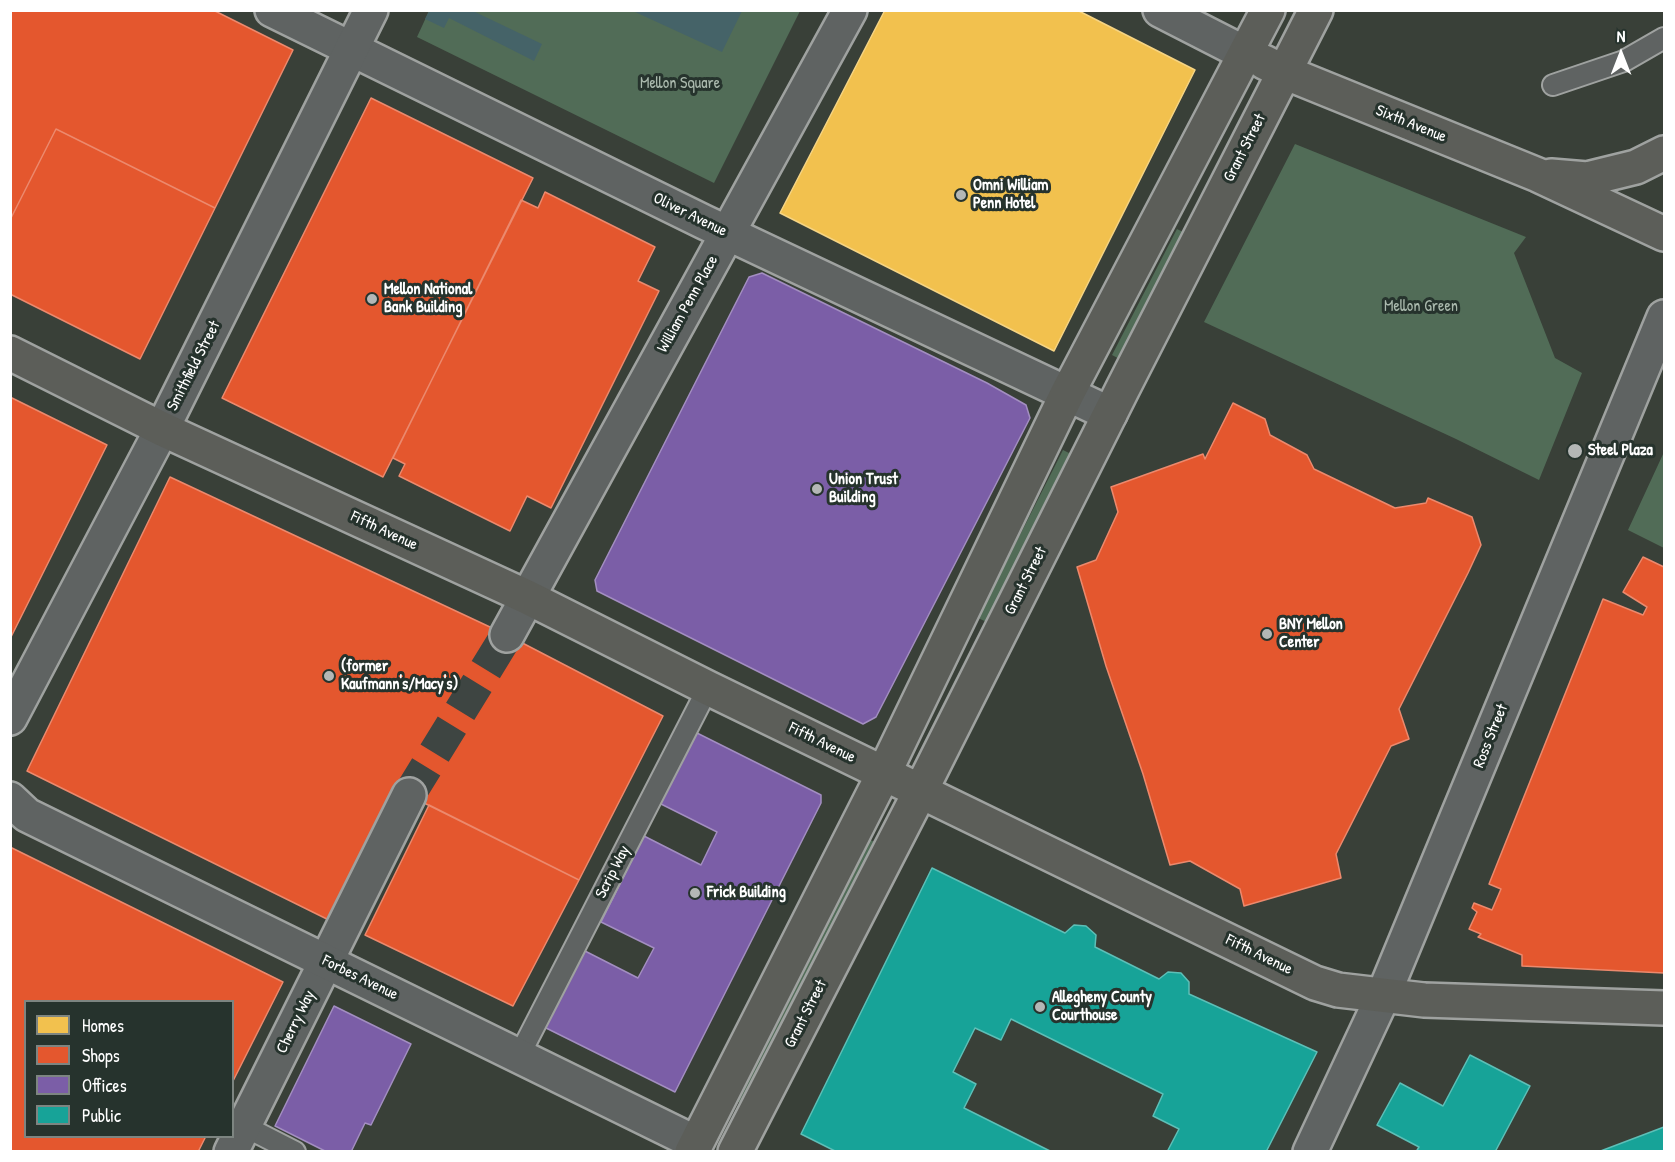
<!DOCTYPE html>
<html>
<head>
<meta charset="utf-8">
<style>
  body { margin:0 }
  #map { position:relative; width:1675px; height:1162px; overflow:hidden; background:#29302d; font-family:"Patrick Hand",sans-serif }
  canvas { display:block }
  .frame { position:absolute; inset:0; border:12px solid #fff; pointer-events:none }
  .legend { position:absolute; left:24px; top:1000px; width:210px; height:138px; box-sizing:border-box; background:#26332d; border:2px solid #7d8581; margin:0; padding:8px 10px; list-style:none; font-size:18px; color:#fff }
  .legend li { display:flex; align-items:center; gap:12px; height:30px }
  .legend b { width:30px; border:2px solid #7d8581 }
  .north { position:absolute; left:1591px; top:24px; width:60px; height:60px; -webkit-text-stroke:4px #26332d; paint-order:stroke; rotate:0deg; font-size:16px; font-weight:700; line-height:24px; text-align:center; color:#fff }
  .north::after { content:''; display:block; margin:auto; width:21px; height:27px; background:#fff; clip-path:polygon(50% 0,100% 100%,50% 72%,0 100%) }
</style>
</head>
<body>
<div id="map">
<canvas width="1675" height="1162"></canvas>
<div class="frame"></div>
<ul class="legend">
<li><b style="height:16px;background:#f2c14e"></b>Homes</li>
<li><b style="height:16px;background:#e4572e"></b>Shops</li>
<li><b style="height:16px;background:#7b5ea7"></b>Offices</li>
<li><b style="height:16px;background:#17a398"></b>Public</li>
</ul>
<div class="north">N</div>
</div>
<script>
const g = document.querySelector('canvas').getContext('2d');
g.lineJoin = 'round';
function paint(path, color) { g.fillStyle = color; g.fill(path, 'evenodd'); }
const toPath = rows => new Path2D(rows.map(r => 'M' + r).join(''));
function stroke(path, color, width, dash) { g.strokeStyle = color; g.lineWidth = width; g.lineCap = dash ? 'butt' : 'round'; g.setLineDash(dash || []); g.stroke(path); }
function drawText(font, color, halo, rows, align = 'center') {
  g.font = font + ' "Patrick Hand",sans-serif'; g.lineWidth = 6; g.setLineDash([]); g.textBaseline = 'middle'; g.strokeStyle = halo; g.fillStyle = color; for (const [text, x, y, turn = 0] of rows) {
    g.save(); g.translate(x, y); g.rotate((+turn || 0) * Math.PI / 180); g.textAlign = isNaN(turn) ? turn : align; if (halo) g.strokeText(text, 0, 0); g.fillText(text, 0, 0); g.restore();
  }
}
paint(toPath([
  [10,11,1664,11,1664,1151,11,1151],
  [26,1002,232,1002,232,1136,26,1136]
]), '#394038');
paint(toPath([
  [429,11,800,11,714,183,417,37],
  [1295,144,1526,237,1514,253,1555,358,1582,373,1539,480,1456,439,1204,322],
  [1177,229,1189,235,1125,362,1112,355],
  [1063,450,1075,456,991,624,978,618],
  [1664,452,1664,548,1628,530],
  [865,837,878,844,744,1105,732,1098]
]), '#516c57');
paint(toPath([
  [429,11,473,11,542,44,534,61,449,18,444,28,425,19],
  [633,11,742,11,722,52]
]), '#456368');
const homes = toPath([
  [885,10,1077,10,1195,70,1054,351,780,213,885,10]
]);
paint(homes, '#f2c14e');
stroke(homes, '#f6d483', 1.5);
const shops = toPath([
  [10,10,213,10,293,50,215,208,56,129,10,220,10,10],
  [371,98,533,178,383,477,222,398,371,98],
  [56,129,215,208,140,359,10,294,10,220,56,129],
  [545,192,655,247,638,281,659,291,551,508,527,496,510,531,399,476,405,464,393,458,521,200,538,208,545,192],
  [10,397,107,445,10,639,10,397],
  [1233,403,1265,419,1270,435,1307,455,1314,469,1395,508,1426,503,1428,498,1472,517,1481,545,1468,573,1399,709,1409,739,1391,746,1336,854,1341,878,1244,906,1240,889,1190,861,1170,865,1143,774,1106,666,1077,567,1096,560,1118,512,1111,487,1203,454,1205,459,1233,403],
  [170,477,507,635,663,716,579,880,408,795,341,926,27,771,170,477],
  [1643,557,1664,567,1664,973,1522,966,1522,955,1478,937,1481,934,1469,929,1477,912,1472,908,1474,903,1492,910,1501,889,1489,884,1603,599,1643,615,1647,607,1623,592,1643,557],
  [429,805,579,880,513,1006,365,935,429,805],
  [10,847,283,982,232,1083,232,1002,26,1002,26,1136,206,1136,198,1152,10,1152,10,847]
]);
paint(shops, '#e4572e');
stroke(shops, '#ec896d', 1.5);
const offices = toPath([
  [762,273,987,383,1026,405,1030,418,876,717,863,724,597,591,595,580,749,277,762,273],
  [695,732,821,795,821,803,675,1092,544,1027,583,950,638,978,654,948,601,922,644,836,701,865,717,832,659,803,695,732],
  [334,1006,411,1044,371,1125,365,1123,351,1152,327,1152,275,1126,334,1006]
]);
paint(offices, '#7b5ea7');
stroke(offices, '#a38ec1', 1.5);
const public = toPath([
  [932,868,1065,933,1074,925,1086,926,1096,935,1095,947,1159,979,1168,972,1181,973,1189,982,1189,994,1317,1052,1266,1152,1167,1152,1179,1129,1153,1116,1163,1094,1011,1019,1001,1040,975,1028,953,1072,976,1084,964,1108,1052,1152,837,1152,801,1134,932,868],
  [1470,1055,1530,1086,1495,1152,1416,1152,1419,1147,1377,1125,1400,1083,1443,1106,1470,1055],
  [1664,1127,1664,1152,1598,1152,1664,1127]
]);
paint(public, '#17a398');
stroke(public, '#5dbfb7', 1.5);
stroke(toPath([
  [409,795,507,635]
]), '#3e4542', 33, [33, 16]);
const service = toPath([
  [1553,85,1624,61,1664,38],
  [519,1056,708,688],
  [244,1126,295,1152]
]);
const minor = toPath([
  [272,10,704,222,1110,414],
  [507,635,850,10],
  [231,1152,409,795]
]);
const tertiary = toPath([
  [1160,10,1246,54],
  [162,429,371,10],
  [10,799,27,815,696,1143]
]);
const secondary = toPath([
  [10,718,162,429],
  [1310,1152,1383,996,1664,317]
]);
const primary = toPath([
  [1264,62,1284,72,1538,175,1664,234],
  [1551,176,1587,179,1636,167,1664,153],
  [10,353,162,429,527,597,708,688,1315,983,1338,990,1424,1000,1664,1008],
  [692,1152,884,773,1067,394,1268,10],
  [735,1152,920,792,1123,388,1316,10]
]);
stroke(service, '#9fa2a0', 24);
stroke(minor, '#9fa2a0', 38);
stroke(tertiary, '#9fa2a0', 38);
stroke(secondary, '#9fa2a0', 38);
stroke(primary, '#9fa2a0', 38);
stroke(service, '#5f6362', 20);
stroke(minor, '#5f6362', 33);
stroke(tertiary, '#5f6362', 33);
stroke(secondary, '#5f6362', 33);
stroke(primary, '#5c5e59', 33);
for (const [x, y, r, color] of [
  [961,195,6,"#b4b7b6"],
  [372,299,6,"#b4b7b6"],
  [1575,451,8,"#b4b7b6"],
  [817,489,6,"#b4b7b6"],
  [1267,634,6,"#b4b7b6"],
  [329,676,6,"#b4b7b6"],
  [695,893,6,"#b4b7b6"],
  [1040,1007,6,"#b4b7b6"]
]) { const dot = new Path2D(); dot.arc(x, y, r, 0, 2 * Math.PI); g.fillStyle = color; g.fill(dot); stroke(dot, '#26332d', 2); }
drawText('16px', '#abbaae', '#26332d', [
  ["Mellon Square",680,84],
  ["Mellon Green",1421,307]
]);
drawText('16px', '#fff', '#26332d', [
  ["Sixth Avenue",1411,124,22],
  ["Grant Street",1245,148,-63],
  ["Oliver Avenue",690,215,26],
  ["William Penn Place",688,304,-61],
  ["Smithfield Street",194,366,-63],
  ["Fifth Avenue",384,531,25],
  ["Grant Street",1026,581,-63],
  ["Ross Street",1491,736,-68],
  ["Fifth Avenue",822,743,26],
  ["Scrip Way",613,872,-63],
  ["Fifth Avenue",1259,955,26],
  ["Forbes Avenue",360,978,26],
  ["Grant Street",806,1014,-63],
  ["Cherry Way",296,1022,-64]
]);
drawText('bold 16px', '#fff', '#26332d', [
  ["Omni William",973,186],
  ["Penn Hotel",973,204],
  ["Mellon National",384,290],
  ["Bank Building",384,308],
  ["Steel Plaza",1588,451],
  ["Union Trust",829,480],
  ["Building",829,498],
  ["BNY Mellon",1279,625],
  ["Center",1279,643],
  ["(former",341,667],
  ["Kaufmann's/Macy's)",341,685],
  ["Frick Building",707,893],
  ["Allegheny County",1052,998],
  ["Courthouse",1052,1016]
], 'left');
</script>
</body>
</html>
